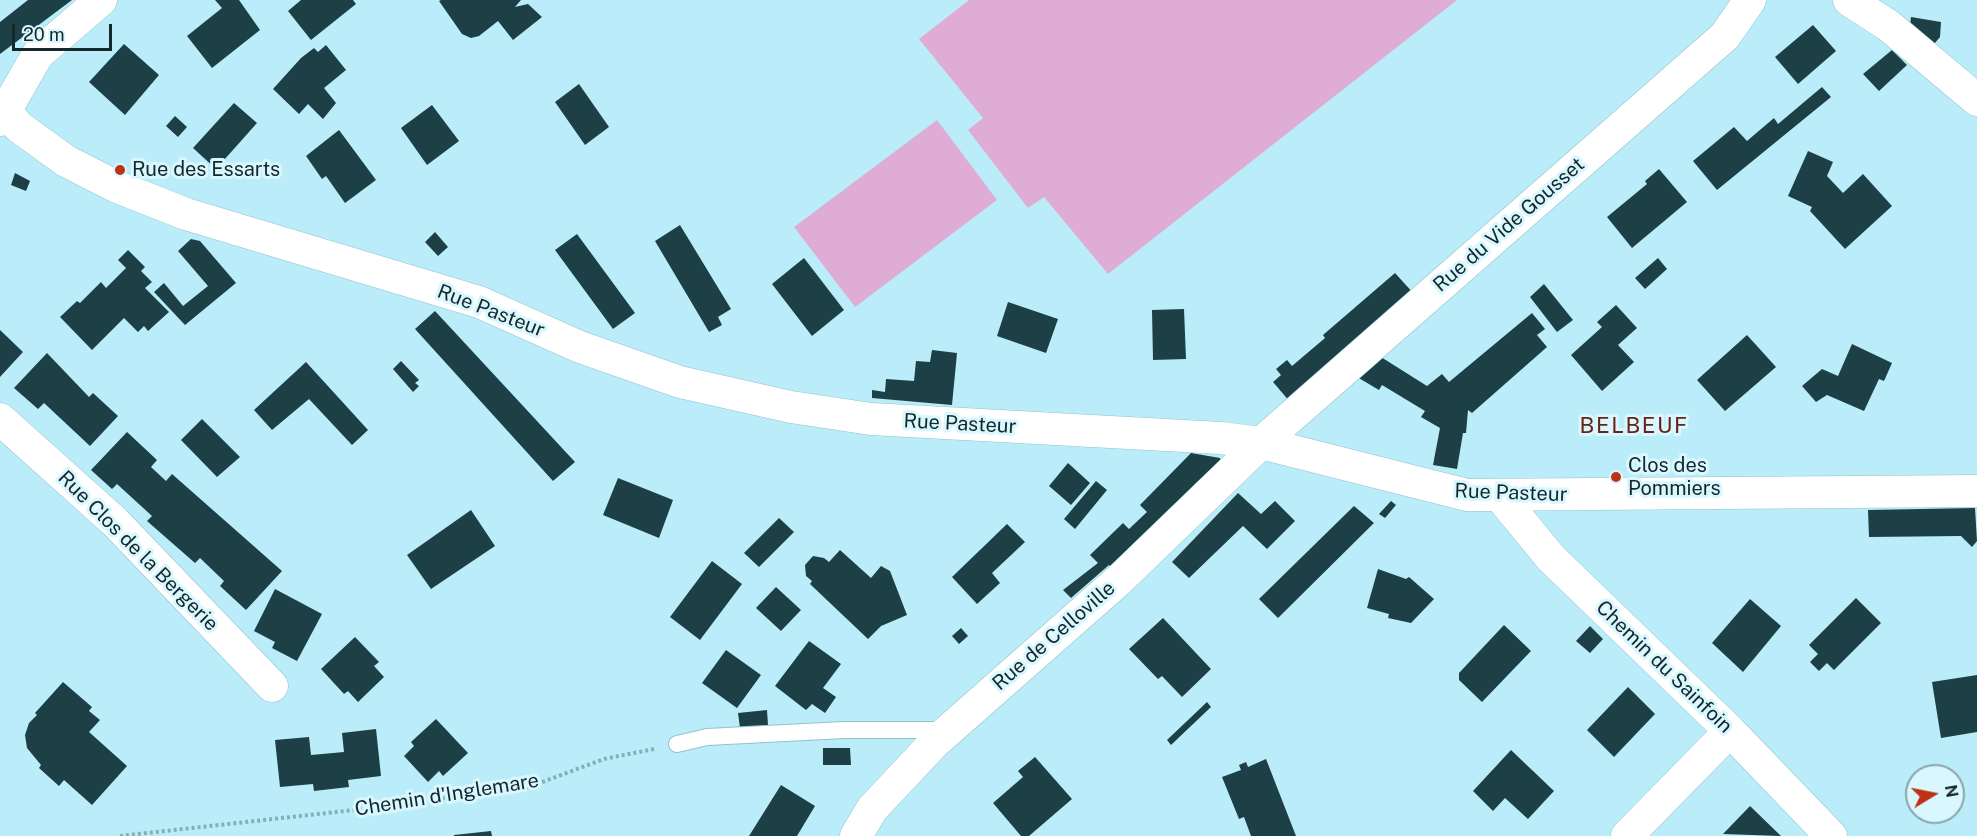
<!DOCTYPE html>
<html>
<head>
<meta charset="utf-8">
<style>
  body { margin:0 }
  #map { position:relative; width:1977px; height:836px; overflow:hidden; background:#baedf9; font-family:"Public Sans",sans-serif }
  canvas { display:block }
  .north { position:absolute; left:1905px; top:764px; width:60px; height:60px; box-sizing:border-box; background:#d9f7fe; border:2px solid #8aa4aa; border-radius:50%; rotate:80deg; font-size:16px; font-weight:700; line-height:24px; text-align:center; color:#14282c }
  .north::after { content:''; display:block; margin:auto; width:21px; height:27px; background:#bd3214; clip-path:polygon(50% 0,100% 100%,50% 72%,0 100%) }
  .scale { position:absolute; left:12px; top:24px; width:100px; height:27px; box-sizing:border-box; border:3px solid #14282c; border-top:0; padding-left:8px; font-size:18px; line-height:21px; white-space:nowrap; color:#14282c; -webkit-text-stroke:4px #d9f7fe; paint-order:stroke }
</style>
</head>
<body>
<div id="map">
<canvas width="1977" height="836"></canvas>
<div class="north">N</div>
<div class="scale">20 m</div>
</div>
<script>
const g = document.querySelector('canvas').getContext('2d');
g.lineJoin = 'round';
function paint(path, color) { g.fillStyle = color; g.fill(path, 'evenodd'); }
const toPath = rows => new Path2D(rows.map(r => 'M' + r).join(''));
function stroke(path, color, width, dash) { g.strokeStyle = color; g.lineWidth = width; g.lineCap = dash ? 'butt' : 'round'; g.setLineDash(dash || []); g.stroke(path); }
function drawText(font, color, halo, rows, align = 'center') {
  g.font = font + ' "Public Sans",sans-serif'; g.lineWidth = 6; g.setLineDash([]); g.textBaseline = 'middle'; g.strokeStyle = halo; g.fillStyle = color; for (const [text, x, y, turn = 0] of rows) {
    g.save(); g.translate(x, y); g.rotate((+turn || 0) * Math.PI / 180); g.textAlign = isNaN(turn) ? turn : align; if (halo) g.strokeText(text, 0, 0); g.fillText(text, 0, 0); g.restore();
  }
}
paint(toPath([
  [969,0,1457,0,1108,274,1044,197,1028,208,968,130,983,118,919,39],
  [937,120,997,200,855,307,794,227]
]), '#deacd4');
paint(toPath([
  [28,0,72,0,0,54,0,22],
  [215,0,239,0,260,30,212,68,187,36,222,8],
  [301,0,353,0,356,4,311,40,288,11],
  [441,0,521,0,515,7,528,4,542,17,513,40,498,21,479,36,471,38,462,34,439,1],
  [1911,17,1941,22,1940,37,1929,50,1909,34],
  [1813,25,1836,51,1798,84,1775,57],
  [124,44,159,75,125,115,89,82],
  [326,45,346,70,324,88,336,103,323,119,308,104,299,114,273,89,301,58,314,48,318,52],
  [1892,50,1907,65,1879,91,1863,74],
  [579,84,609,127,585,145,555,102],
  [1822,87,1831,97,1717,190,1693,161,1734,127,1747,141,1774,118,1778,124],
  [234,103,257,123,216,169,193,148],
  [432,105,459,141,427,165,401,128],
  [175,116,187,127,178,137,166,126],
  [339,130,376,180,345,203,326,176,322,179,306,156],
  [1808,151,1833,162,1827,176,1843,193,1863,174,1892,206,1845,249,1810,211,1812,207,1788,196],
  [1659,169,1687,202,1632,248,1607,217,1647,184,1645,181],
  [15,173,30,181,26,191,11,185],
  [680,225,731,309,718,317,722,325,709,332,655,241],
  [435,232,448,247,438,256,425,242],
  [577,234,635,313,613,329,555,250],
  [191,239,200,241,236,283,185,325,154,292,164,283,183,306,208,286,178,251],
  [128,250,145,267,141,271,152,282,145,288,169,312,148,331,144,326,138,332,124,318,92,350,60,317,77,301,80,303,101,282,106,288,126,268,118,260],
  [804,258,844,310,812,336,772,284],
  [1658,258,1667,269,1645,289,1635,278],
  [1395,273,1415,295,1291,403,1273,382,1281,375,1276,369,1287,360,1292,366,1325,338,1323,335],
  [1544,284,1573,320,1557,332,1530,297],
  [1008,302,1058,319,1046,353,997,336],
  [1616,305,1637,328,1618,345,1634,362,1602,391,1571,355,1602,327,1597,322],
  [1184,309,1186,359,1153,360,1152,310],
  [435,311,575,462,553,481,415,329],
  [1532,313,1545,329,1537,335,1547,347,1472,413,1468,410,1466,433,1463,433,1457,469,1433,465,1440,428,1421,417,1425,411,1382,385,1379,390,1357,377,1373,352,1427,386,1442,374,1449,382],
  [0,330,23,352,0,377],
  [1747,335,1776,367,1725,411,1697,380],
  [1852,344,1892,363,1884,381,1879,379,1864,411,1827,395,1816,402,1802,386,1822,369,1838,376],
  [932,350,957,353,952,405,872,398,872,390,885,392,886,379,914,381,916,361,930,362],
  [47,353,89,397,93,393,118,416,90,446,44,403,38,409,14,388],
  [401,361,419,380,415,383,419,386,413,392,393,369],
  [306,362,368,430,352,445,309,399,272,430,254,410],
  [202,419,240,457,217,477,181,440],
  [127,432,157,460,151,467,166,481,172,474,282,571,246,610,220,586,224,581,200,558,195,563,147,521,152,516,117,484,112,489,91,470],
  [1191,453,1220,458,1221,462,1111,567,1109,565,1071,598,1063,590,1098,563,1090,555,1123,523,1129,529,1147,512,1140,505],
  [1068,463,1090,483,1071,505,1049,486],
  [618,478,673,500,659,538,603,515],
  [1096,481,1107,490,1075,529,1064,519],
  [1238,493,1261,514,1275,501,1295,521,1267,549,1243,526,1189,578,1172,562],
  [1391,501,1396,505,1385,518,1379,514],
  [1354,506,1374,523,1278,618,1259,599],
  [1975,508,1977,541,1972,547,1961,536,1869,537,1868,510],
  [471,510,495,546,431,589,407,555],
  [779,518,794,532,759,567,744,553],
  [1007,524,1025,542,992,573,1000,583,977,604,952,577],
  [840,550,871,578,881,566,890,571,907,615,881,626,868,639,810,584,812,581,806,576,805,565,813,556,824,558,829,562],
  [712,561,742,584,700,640,670,617],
  [1378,569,1406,579,1409,577,1434,599,1411,623,1388,618,1389,614,1367,608],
  [776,587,801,610,781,631,756,608],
  [275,589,322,614,297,661,272,648,275,642,254,631],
  [1856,598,1881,623,1834,670,1827,663,1819,671,1810,662,1818,654,1809,645],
  [1750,599,1781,626,1743,672,1712,643],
  [1163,618,1211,669,1182,697,1162,676,1158,679,1129,649],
  [1504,625,1531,651,1482,702,1459,680,1459,673],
  [1590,626,1603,639,1590,653,1576,641],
  [961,628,968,636,959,644,952,636],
  [355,637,379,662,374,666,384,677,358,702,348,691,344,694,321,669],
  [809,641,841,664,823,688,836,697,825,713,812,704,806,710,775,686],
  [726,650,761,675,737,708,702,683],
  [1977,675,1977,732,1941,738,1932,682],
  [63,682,92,707,89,711,100,720,89,732,127,766,92,805,64,780,59,786,39,768,41,765,27,748,25,735,29,723,37,715,35,713],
  [1628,687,1655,714,1614,757,1587,730],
  [1207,702,1211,707,1171,745,1167,740],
  [767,710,768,725,740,728,738,713],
  [436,719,468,753,443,776,439,771,428,782,404,756,414,746,411,742],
  [376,729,381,776,348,780,349,787,314,791,313,784,280,787,275,740,309,737,311,755,344,752,342,733],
  [823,748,850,748,851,765,823,765],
  [1511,750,1554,791,1528,819,1505,798,1493,811,1473,791],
  [1035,757,1072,799,1029,836,1021,836,993,803,1023,777,1018,771],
  [1266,759,1296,836,1251,836,1244,817,1239,819,1222,777,1241,770,1239,765,1246,762,1248,767],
  [781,785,815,806,797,836,749,836],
  [1750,806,1781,836,1723,834],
  [491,831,492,836,454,836,454,835]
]), '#1d3f46');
const lane = toPath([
  [677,744,707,737,844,730,945,730]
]);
const street = toPath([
  [1849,0,1889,26,1977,100],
  [0,105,19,127,66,161,115,186,186,214,479,302,580,347,680,382,791,407,871,419,1221,438,1261,443,1467,495,1977,491],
  [0,120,38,54,101,0],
  [0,419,115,522,272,686],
  [1500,496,1551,558,1730,731,1831,836],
  [856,836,872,809,934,743,1119,580,1261,443,1725,36,1750,0],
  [1627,836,1730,731]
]);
stroke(lane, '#92c3cf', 18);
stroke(street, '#92c3cf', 33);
stroke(toPath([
  [120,836,354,810,529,787,604,759,654,749]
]), '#85aeb7', 4, [3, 3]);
stroke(lane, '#fff', 16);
stroke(street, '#fff', 32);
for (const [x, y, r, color] of [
  [120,170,6,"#bd3214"],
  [1616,477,6,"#bd3214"]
]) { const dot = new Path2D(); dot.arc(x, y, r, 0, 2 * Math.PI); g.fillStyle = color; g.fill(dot); stroke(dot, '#d9f7fe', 2); }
drawText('20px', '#14282c', '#d9f7fe', [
  ["Rue des Essarts",132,170],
  ["Clos des",1628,466],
  ["Pommiers",1628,489]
], 'left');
drawText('20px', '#14282c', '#d9f7fe', [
  ["Rue du Vide Gousset",1509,225,-41],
  ["Rue Pasteur",491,311,21],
  ["Rue Pasteur",960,424,3],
  ["Rue Pasteur",1511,493,2],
  ["Rue Clos de la Bergerie",138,551,45],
  ["Rue de Celloville",1054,636,-41],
  ["Chemin du Sainfoin",1664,667,44],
  ["Chemin d'Inglemare",447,795,-9]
]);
g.letterSpacing = '1.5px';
drawText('22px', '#672416', '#d9f7fe', [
  ["BELBEUF",1634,426]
]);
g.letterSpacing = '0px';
</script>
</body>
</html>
